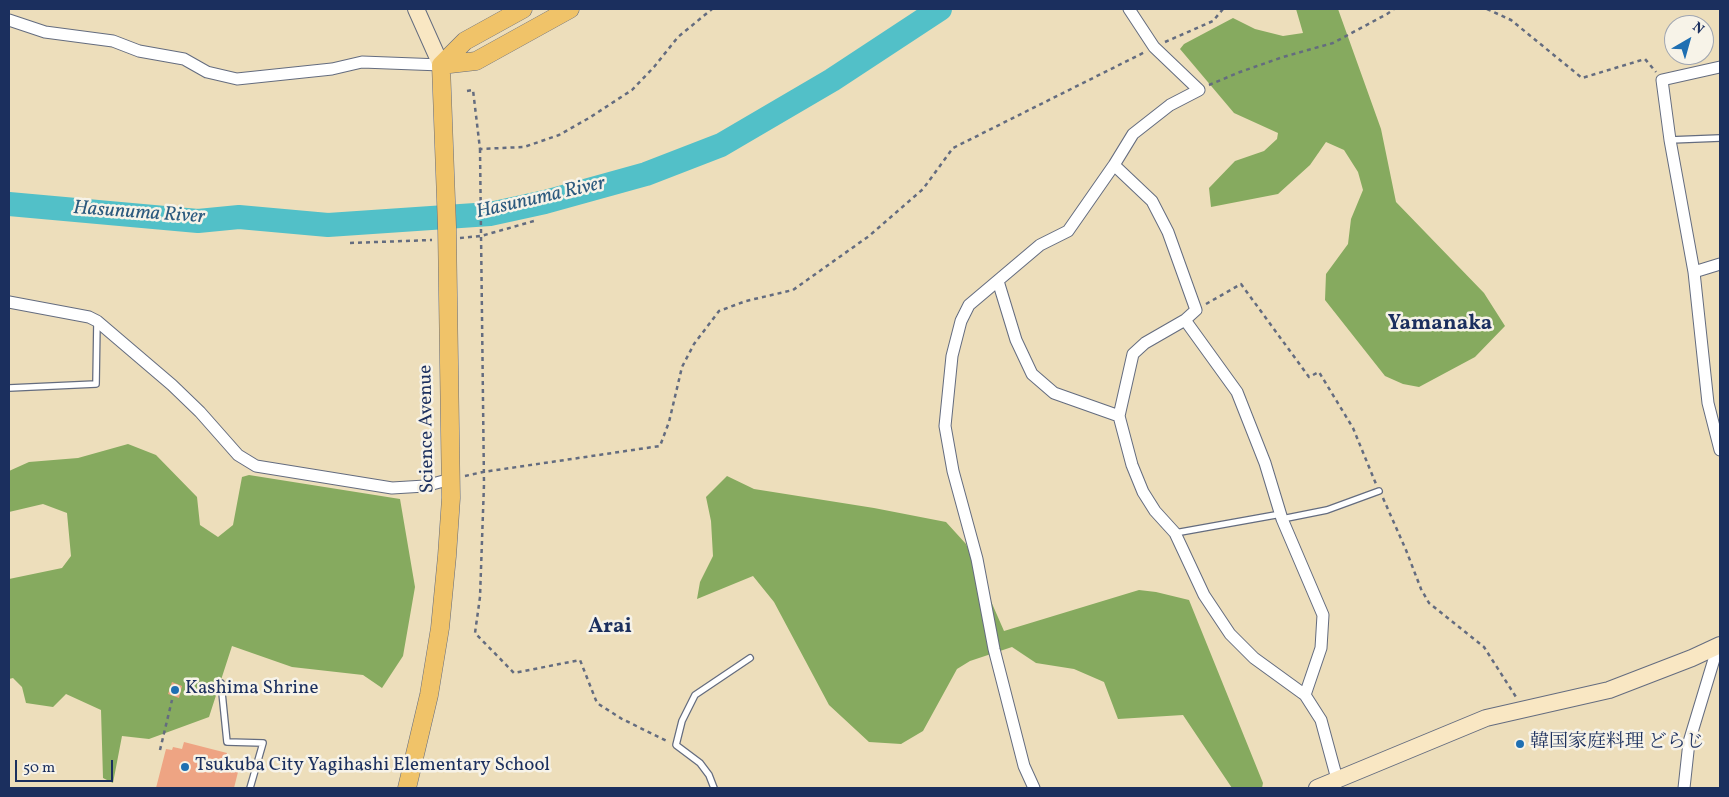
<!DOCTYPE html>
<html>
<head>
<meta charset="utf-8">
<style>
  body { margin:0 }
  #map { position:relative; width:1729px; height:797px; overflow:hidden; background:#eddebb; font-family:Vollkorn,serif }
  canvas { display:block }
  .frame { position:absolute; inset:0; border:10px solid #1b2f5e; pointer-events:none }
  .north { position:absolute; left:1664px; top:15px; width:50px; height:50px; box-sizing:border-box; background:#f7f3e8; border:1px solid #9fa5b1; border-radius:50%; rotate:38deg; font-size:14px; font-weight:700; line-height:20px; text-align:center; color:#1b2f5e }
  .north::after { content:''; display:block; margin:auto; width:18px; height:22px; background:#1f6fb2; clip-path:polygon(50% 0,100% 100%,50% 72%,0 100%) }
  .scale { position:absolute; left:15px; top:760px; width:98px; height:22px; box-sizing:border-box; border:2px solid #1b2f5e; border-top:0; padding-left:6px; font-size:15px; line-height:18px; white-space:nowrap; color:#1b2f5e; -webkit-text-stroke:4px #f7f3e8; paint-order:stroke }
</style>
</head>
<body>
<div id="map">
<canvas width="1729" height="797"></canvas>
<div class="frame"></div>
<div class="north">N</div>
<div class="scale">50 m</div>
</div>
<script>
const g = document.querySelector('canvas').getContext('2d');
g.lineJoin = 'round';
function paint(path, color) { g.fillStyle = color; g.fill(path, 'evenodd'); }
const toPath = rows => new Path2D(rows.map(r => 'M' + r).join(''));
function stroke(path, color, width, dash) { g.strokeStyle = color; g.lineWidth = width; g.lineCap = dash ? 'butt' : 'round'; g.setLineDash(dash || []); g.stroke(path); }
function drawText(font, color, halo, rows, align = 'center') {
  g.font = font + ' Vollkorn,"Noto Serif JP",serif'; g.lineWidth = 5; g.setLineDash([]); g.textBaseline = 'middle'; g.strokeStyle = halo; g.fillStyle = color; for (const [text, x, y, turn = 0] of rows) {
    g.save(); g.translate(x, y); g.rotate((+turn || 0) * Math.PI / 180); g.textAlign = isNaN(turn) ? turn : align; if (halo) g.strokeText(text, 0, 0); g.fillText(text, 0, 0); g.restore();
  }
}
paint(toPath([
  [1296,9,1338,9,1381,129,1396,202,1484,293,1505,326,1475,357,1419,387,1403,384,1385,376,1325,300,1326,274,1348,244,1351,219,1363,190,1358,172,1344,150,1326,142,1310,165,1278,194,1211,207,1209,188,1235,161,1264,151,1277,139,1278,133,1234,113,1180,49,1184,44,1233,18,1255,29,1283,36,1303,33],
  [128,444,156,455,197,497,200,525,218,537,233,525,242,477,249,475,400,499,415,587,403,656,382,688,363,675,292,667,232,646,209,717,149,739,122,736,113,783,103,778,101,710,66,694,53,707,26,703,22,687,13,678,9,679,9,579,62,568,71,556,67,513,43,504,9,512,9,471,29,462,78,458],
  [727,476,754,489,874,508,946,522,966,544,1004,631,1139,590,1156,592,1189,600,1263,783,1262,788,1232,788,1183,715,1118,719,1104,682,1074,669,1036,663,1012,647,970,661,957,669,923,731,901,744,869,742,829,705,774,602,753,576,697,599,700,582,713,556,711,521,706,497]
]), '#86aa5f');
stroke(toPath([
  [9,204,198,221,239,217,328,225,490,214,545,202,646,174,721,145,832,80,940,9]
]), '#52c0c8', 24);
paint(toPath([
  [172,682,182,686,179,698,168,694],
  [184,742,227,753,225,761,234,763,233,767,239,768,234,788,156,788,166,749,172,750,173,747,182,749]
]), '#eea483');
const lane = toPath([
  [1670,140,1720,138],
  [9,388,96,384,97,321],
  [1282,519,1327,510,1379,491],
  [1175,533,1281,514],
  [221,683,227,742,263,743,250,788],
  [714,788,709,775,700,763,676,745,682,721,695,695,750,658]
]);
const street = toPath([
  [9,20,45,32,113,41,139,51,184,59,207,72,237,79,332,69,362,62,441,65],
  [1720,67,1662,80,1670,140,1694,272,1708,403,1720,450],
  [1114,165,1152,201,1168,232,1196,310,1185,320,1145,343,1133,354,1119,416],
  [1694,272,1720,264],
  [998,281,1016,340,1032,374,1054,393,1119,416,1132,465,1143,492,1155,511,1175,533,1204,595,1230,634,1254,658,1305,695,1321,720,1337,779],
  [9,302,89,317,97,321,172,385,200,412,238,455,256,466,392,488,425,486,451,479],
  [1185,320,1237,392,1265,463,1282,519,1323,615,1321,648,1305,695],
  [1034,788,1024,766,994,649,977,559,953,471,945,426,952,356,961,321,969,305,1040,245,1068,231,1114,165,1133,134,1170,105,1199,90,1154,47,1129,9],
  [1684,788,1689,742,1718,646]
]);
const secondary = toPath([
  [416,9,441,65],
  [1317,788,1486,718,1609,690,1692,658,1720,645]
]);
const primary = toPath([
  [441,65,476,61,570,9],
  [407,788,429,695,440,628,447,556,451,498,447,227,441,65,465,41,523,9]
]);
stroke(lane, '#646c7f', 8);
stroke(street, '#646c7f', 13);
stroke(secondary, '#646c7f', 18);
stroke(primary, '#646c7f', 19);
stroke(toPath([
  [1487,9,1511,20,1582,78,1645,59,1656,72],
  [1165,42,1213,21,1223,9],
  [1209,85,1240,72,1283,57,1333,43,1387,14,1394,9],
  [467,91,473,90,480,149,524,147,559,135,589,118,632,90,654,67,678,37,712,9],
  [480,149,484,484,480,597,475,633,514,673,580,660,597,703,622,719,667,741],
  [460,238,481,236,534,221],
  [350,243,432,240],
  [1206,304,1241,284,1309,377,1319,372,1353,428,1376,484],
  [465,476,483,472,660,446,669,422,682,367,694,344,719,311,746,301,793,290,869,236,923,189,953,148,1145,52],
  [1383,498,1406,550,1421,589,1429,603,1484,647,1516,697],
  [160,750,172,700]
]), '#646c7f', 2.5, [4, 4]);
stroke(lane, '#fff', 5.5);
stroke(street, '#fff', 11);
stroke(secondary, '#f9e7c3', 16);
stroke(primary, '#f0c369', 18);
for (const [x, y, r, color] of [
  [175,690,5,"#1f6fb2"],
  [1520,744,5,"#1f6fb2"],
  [185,767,5,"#1f6fb2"]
]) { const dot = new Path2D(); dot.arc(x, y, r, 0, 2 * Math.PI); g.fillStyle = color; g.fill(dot); stroke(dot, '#f7f3e8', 2); }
drawText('19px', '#1b2f5e', '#f7f3e8', [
  ["Science Avenue",428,429,-91]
]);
drawText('19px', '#1b2f5e', '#f7f3e8', [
  ["Kashima Shrine",185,690],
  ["韓国家庭料理 どらじ",1530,744],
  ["Tsukuba City Yagihashi Elementary School",195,767]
], 'left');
drawText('italic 20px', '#2c5a7e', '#f7f3e8', [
  ["Hasunuma River",541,199,-13],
  ["Hasunuma River",139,214,4]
]);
drawText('bold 21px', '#1b2f5e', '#f7f3e8', [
  ["Yamanaka",1440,325],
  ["Arai",610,628]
]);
</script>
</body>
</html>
